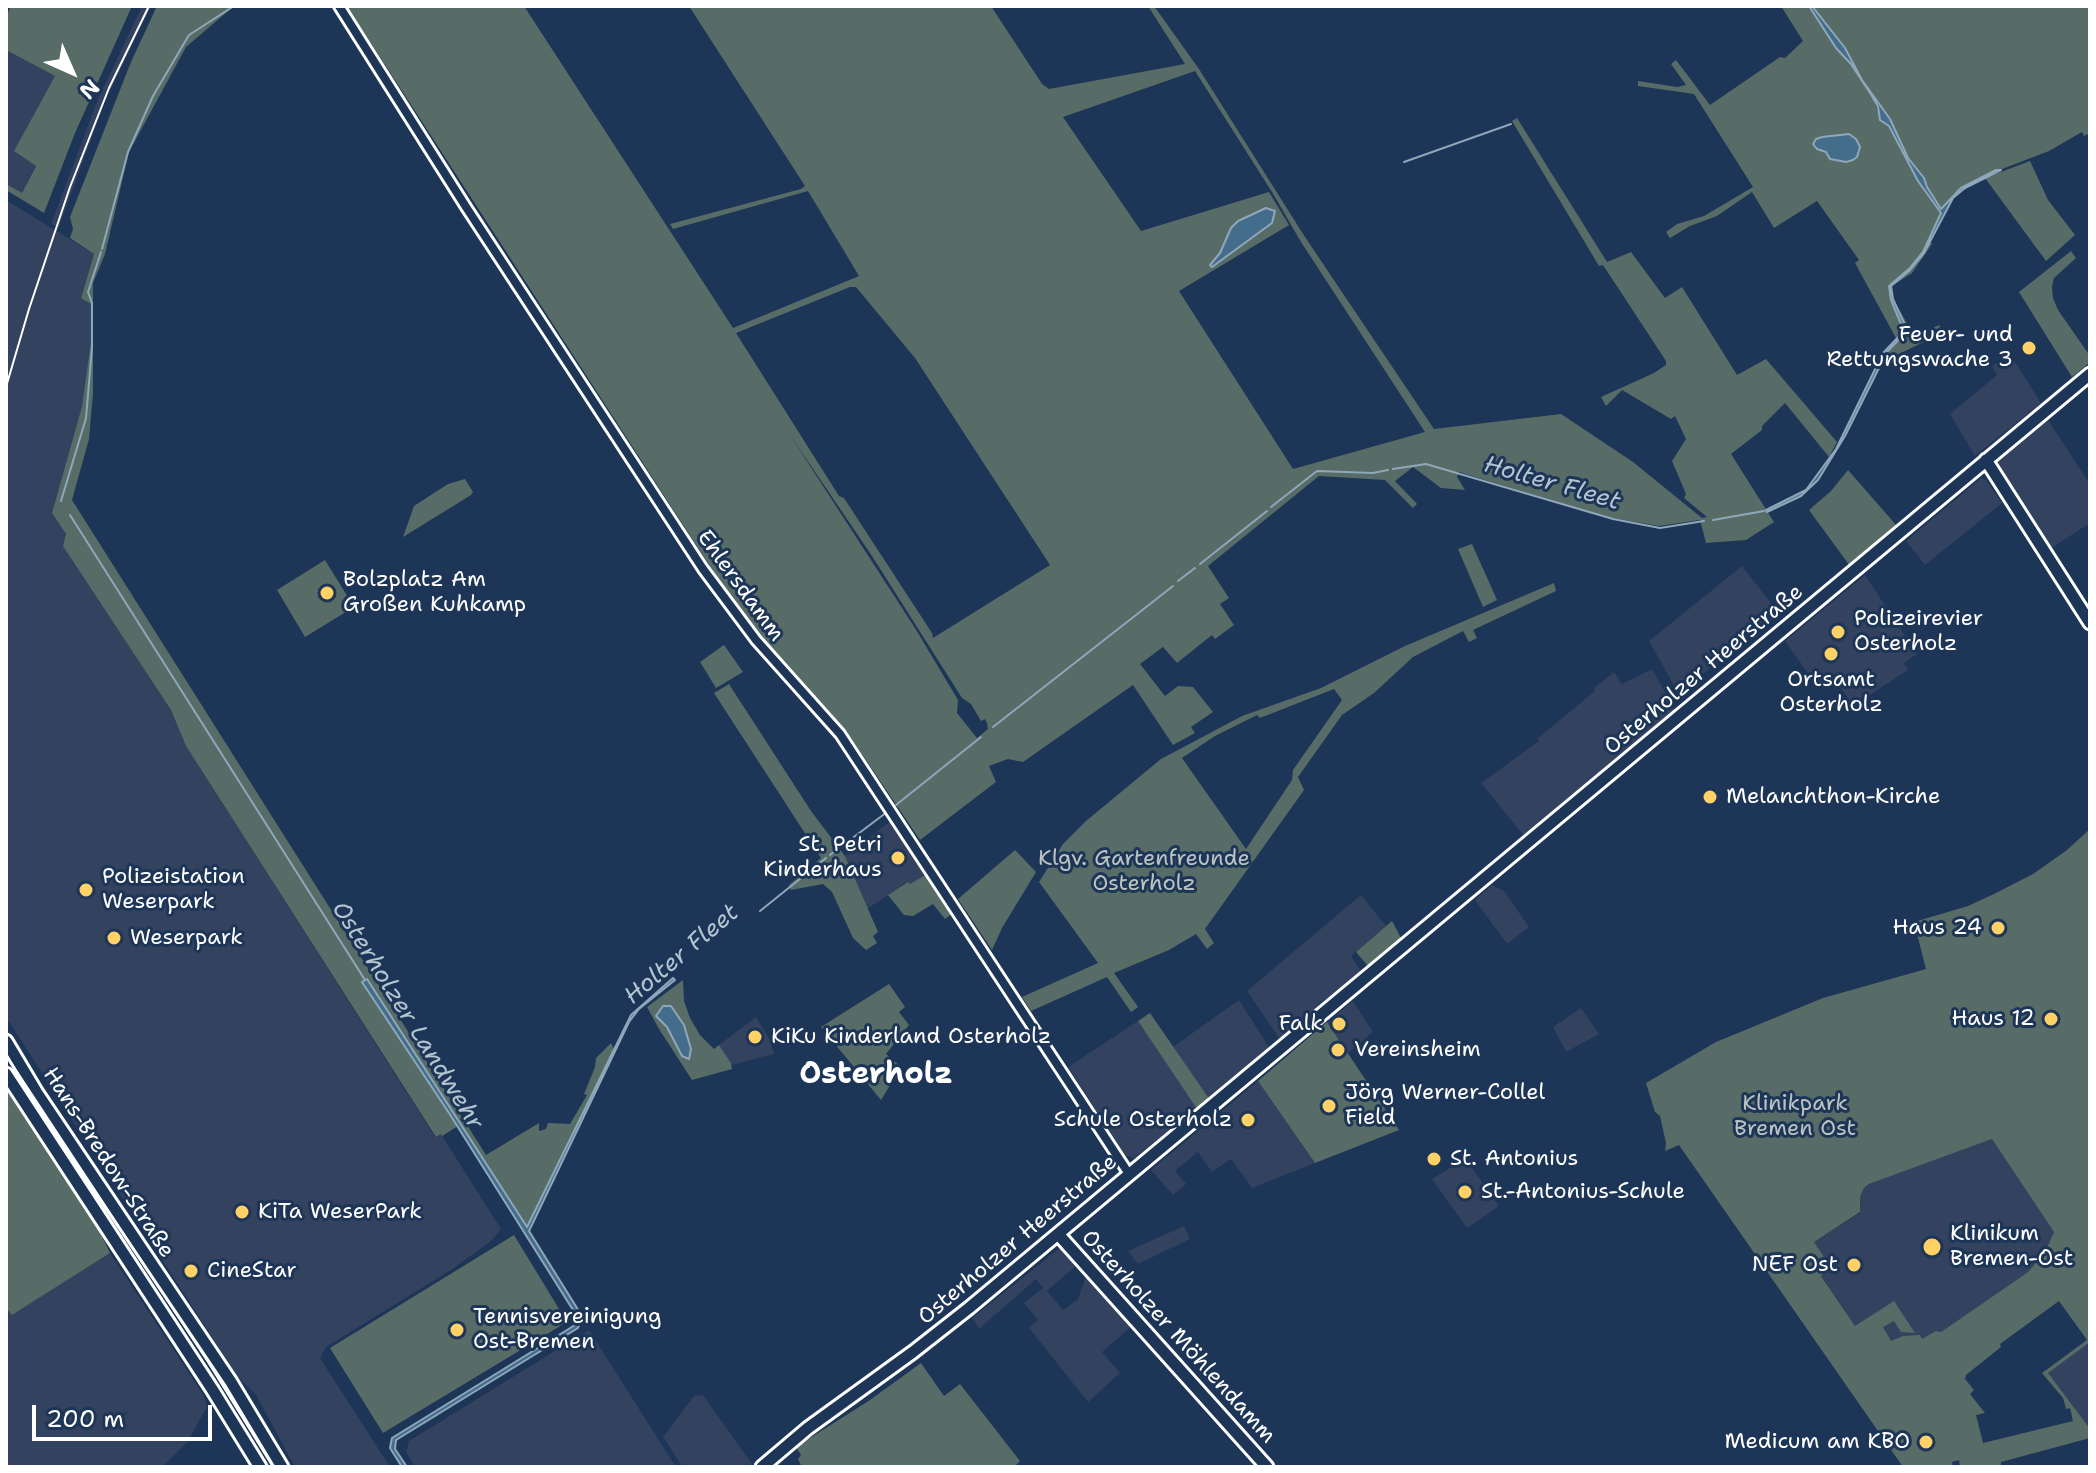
<!DOCTYPE html>
<html>
<head>
<meta charset="utf-8">
<style>
  body { margin:0 }
  #map { position:relative; width:2096px; height:1473px; overflow:hidden; background:#1d3557; font-family:"Shantell Sans",sans-serif }
  canvas { display:block }
  .frame { position:absolute; inset:0; border:8px solid #fff; pointer-events:none }
  .north { position:absolute; left:32px; top:32px; width:80px; height:80px; -webkit-text-stroke:6px #1d3557; paint-order:stroke; rotate:135deg; font-size:22px; font-weight:700; line-height:32px; text-align:center; color:#fff }
  .north::after { content:''; display:block; margin:auto; width:28px; height:36px; background:#fff; clip-path:polygon(50% 0,100% 100%,50% 72%,0 100%) }
  .scale { position:absolute; left:32px; top:1405px; width:180px; height:36px; box-sizing:border-box; border:4px solid #fff; border-top:0; padding-left:10px; font-size:24px; line-height:28px; white-space:nowrap; color:#fff; -webkit-text-stroke:6px #1d3557; paint-order:stroke }
</style>
</head>
<body>
<div id="map">
<canvas width="2096" height="1473"></canvas>
<div class="frame"></div>
<div class="north">N</div>
<div class="scale">200 m</div>
</div>
<script>
const g = document.querySelector('canvas').getContext('2d');
g.lineJoin = 'round';
function paint(path, color) { g.fillStyle = color; g.fill(path, 'evenodd'); }
const toPath = rows => new Path2D(rows.map(r => 'M' + r).join(''));
function stroke(path, color, width, dash) { g.strokeStyle = color; g.lineWidth = width; g.lineCap = dash ? 'butt' : 'round'; g.setLineDash(dash || []); g.stroke(path); }
function drawText(font, color, halo, rows, align = 'center') {
  g.font = font + ' "Shantell Sans",sans-serif'; g.lineWidth = 6; g.setLineDash([]); g.textBaseline = 'middle'; g.strokeStyle = halo; g.fillStyle = color; for (const [text, x, y, turn = 0] of rows) {
    g.save(); g.translate(x, y); g.rotate((+turn || 0) * Math.PI / 180); g.textAlign = isNaN(turn) ? turn : align; if (halo) g.strokeText(text, 0, 0); g.fillText(text, 0, 0); g.restore();
  }
}
paint(toPath([
  [142,6,151,6,105,101,59,227,51,224,98,99],
  [6,50,55,76,14,151,36,165,21,194,6,184],
  [6,200,94,254,81,297,91,304,91,341,82,406,52,513,66,534,64,546,171,710,186,746,435,1137,441,1134,501,1229,490,1242,451,1270,326,1347,320,1358,390,1467,295,1467,256,1395,237,1376,6,1017],
  [2010,354,2041,403,1975,456,1950,414,1997,375,1992,366],
  [2046,417,2090,484,2090,523,2050,549,1994,461],
  [1981,478,1986,480,2002,503,1925,565,1906,541],
  [1742,566,1778,612,1681,692,1677,691,1649,641],
  [1865,575,1917,654,1904,663,1908,670,1853,706,1833,676,1818,687,1785,641],
  [1652,669,1675,710,1586,787,1583,786,1524,836,1481,783,1539,741,1538,738,1595,691,1594,688,1614,672,1622,684],
  [892,820,927,874,909,885,907,882,867,909,845,856],
  [1492,885,1504,891,1529,927,1507,944,1475,900],
  [1361,895,1386,926,1351,956,1362,973,1321,1002,1285,1037,1279,1038,1247,991],
  [1239,1000,1270,1049,1210,1100,1173,1047],
  [1353,1001,1373,1032,1348,1053,1327,1022],
  [1581,1008,1599,1034,1566,1052,1553,1027],
  [756,1017,770,1040,774,1054,732,1065,719,1045],
  [1138,1021,1197,1109,1134,1158,1125,1155,1068,1067],
  [1258,1081,1315,1163,1252,1188,1231,1159,1212,1172,1198,1152,1175,1171,1186,1184,1173,1195,1151,1170],
  [1992,1139,2054,1232,2045,1252,2028,1272,1941,1332,1936,1331,1910,1347,1903,1348,1855,1326,1821,1275,1814,1242,1860,1213,1860,1197,1864,1188,1869,1184],
  [1461,1161,1466,1167,1470,1165,1499,1206,1467,1228,1432,1179],
  [1184,1226,1190,1239,1138,1264,1128,1251],
  [1060,1248,1078,1264,1047,1291,1063,1310,1078,1299,1087,1273,1134,1324,1102,1352,1120,1373,1088,1402,1029,1328,1038,1320,1024,1303,1043,1288,1036,1279,979,1329,972,1318],
  [110,1253,204,1396,207,1407,188,1441,162,1467,6,1467,6,1308,12,1315],
  [589,1330,676,1467,415,1467,406,1452,409,1441],
  [2090,1342,2090,1429,2089,1430,2047,1373],
  [703,1395,752,1464,748,1467,682,1467,680,1463,663,1437,694,1396]
]), '#33425f');
paint(toPath([
  [11,6,132,6,75,133,44,213,6,190,6,184,22,193,36,166,14,151,55,76,6,50,6,17],
  [157,6,234,6,186,47,129,152,105,254,93,283,93,393,89,439,72,500,486,1155,539,1123,539,1131,546,1129,548,1123,570,1124,587,1095,584,1094,595,1067,596,1058,611,1043,614,1049,603,1074,527,1227,366,979,458,1126,442,1136,441,1134,436,1137,186,746,171,710,63,546,66,534,52,513,82,406,91,341,91,304,81,298,94,254,70,238,73,229,70,217,131,62],
  [347,6,524,6,733,328,859,276,808,191,673,229,670,224,801,189,805,186,689,6,991,6,1042,84,1049,89,1185,64,1148,6,1154,6,1199,69,1305,237,1434,429,1561,414,1633,462,1702,518,1707,517,1684,498,1686,494,1672,461,1686,439,1675,416,1671,419,1622,390,1606,406,1601,397,1654,373,1666,365,1666,361,1603,265,1599,266,1512,121,1517,118,1607,262,1631,252,1665,298,1682,287,1737,375,1766,359,1837,442,1829,457,1785,403,1762,426,1762,430,1731,454,1774,522,1746,540,1706,543,1700,520,1659,526,1607,517,1459,472,1457,477,1465,490,1441,488,1413,467,1395,481,1417,504,1413,508,1385,480,1319,476,1208,566,1229,598,1220,604,1234,625,1215,639,1212,635,1177,663,1163,647,1140,664,1165,696,1178,686,1193,687,1213,712,1191,727,1195,733,1173,745,1133,685,1023,762,1008,759,989,766,996,782,920,840,851,738,764,641,720,582],
  [1195,71,1272,192,1301,242,1425,432,1293,469,1179,291,1289,225,1269,192,1141,231,1063,117],
  [1271,208,1272,223,1212,267,1210,265,1220,253,1231,228,1238,221],
  [850,287,856,287,915,358,1050,565,933,638,932,633,844,498,839,496,736,333],
  [790,435,872,556,962,698,971,704,981,721,985,719,987,723,988,729,977,738,957,713,958,700,915,628],
  [1781,6,1809,6,1836,48,1851,64,1872,96,1879,114,1892,132,1914,174,1941,212,1923,252,1910,268,1889,286,1891,300,1904,329,1896,338,1855,263,1859,260,1817,201,1774,228,1752,192,1717,216,1690,226,1670,238,1666,232,1677,224,1704,216,1753,187,1694,94,1638,86,1638,81,1677,87,1686,85,1671,64,1676,60,1710,105,1780,57,1785,58,1803,41],
  [1812,6,2090,6,2090,133,2084,136,2082,132,2049,151,1984,176,1961,188,1941,209,1926,187,1924,178,1908,158,1890,119,1862,80,1845,48],
  [2030,161,2048,200,2075,235,2046,261,1985,178],
  [1930,241,1932,244,1912,273,1892,286,1893,299,1915,337,1939,325,1944,332,1895,356,1882,366,1880,364,1887,352,1906,332,1893,299,1891,286,1916,264],
  [2071,251,2076,258,2054,278,2052,287,2053,298,2058,310,2090,356,2090,362,2072,377,2019,292],
  [1848,470,1897,526,1850,566,1809,510,1831,491],
  [465,479,473,492,471,495,403,537,414,506,448,484],
  [1472,544,1497,600,1483,607,1458,549],
  [325,560,354,607,305,637,277,590],
  [1554,583,1556,591,1473,630,1477,638,1469,642,1463,631,1413,657,1374,693,1342,715,1298,777,1304,790,1205,929,1214,943,1207,949,1196,934,1169,950,1114,973,1138,1007,1131,1012,1107,977,1031,1011,1022,997,1098,963,1039,882,1063,844,1086,821,1161,759,1242,716,1321,688,1405,646],
  [1334,689,1342,700,1293,770,1292,780,1246,849,1182,758,1215,736,1257,715,1260,718],
  [724,645,743,672,716,688,700,662],
  [729,684,811,811,845,856,878,932,873,936,877,943,866,950,853,938,832,892,823,884,791,890,789,885,821,858,714,693],
  [2090,829,2090,1342,2048,1373,2090,1429,2090,1438,2001,1462,2001,1467,1960,1467,1959,1460,1952,1462,1953,1467,1903,1467,1679,1145,1665,1151,1666,1143,1660,1116,1655,1112,1646,1083,1716,1042,1823,998,1926,969,1914,922,1968,906,1994,894,2033,874,2067,850],
  [1992,1139,2054,1232,2045,1252,2028,1272,1941,1332,1936,1331,1922,1339,1920,1335,1903,1336,1891,1341,1883,1327,1894,1321,1901,1332,1915,1333,1894,1301,1855,1326,1821,1276,1831,1268,1814,1242,1860,1212,1860,1197,1864,1188,1869,1184],
  [2059,1301,2087,1340,2042,1373,2063,1398,2066,1409,2070,1408,2073,1421,1983,1443,1976,1415,1985,1413,1970,1394,1974,1390,1965,1379,1966,1375,2001,1347,2000,1344],
  [1015,850,1036,872,1002,928,992,950,958,899],
  [927,874,952,914,945,919,933,904,913,916,904,915,888,895,908,882,910,884],
  [1392,921,1402,940,1368,966,1356,952],
  [683,980,684,1001,690,1018,700,1035,714,1049,719,1045,731,1063,732,1069,692,1080,659,1029,647,1007],
  [889,984,905,1007,899,1012,909,1025,886,1054,901,1067,881,1100,821,1027],
  [1150,1013,1210,1100,1197,1109,1138,1021],
  [1327,1022,1399,1130,1315,1163,1258,1081],
  [6,1086,93,1217,110,1253,12,1315,6,1308],
  [514,1235,567,1322,383,1433,330,1348],
  [921,1363,944,1396,960,1384,1020,1461,1014,1467,802,1467,798,1459,801,1455,796,1447,870,1400]
]), '#576c67');
const water = toPath([
  [1809,6,1812,6,1845,48,1862,80,1890,119,1908,158,1924,178,1927,187,1941,209,1961,188,1996,170,2001,170,1965,188,1953,198,1924,253,1909,271,1891,286,1893,299,1904,323,1906,332,1887,352,1845,436,1818,480,1801,496,1767,512,1766,510,1806,490,1836,449,1883,353,1904,331,1891,300,1889,286,1910,268,1923,252,1941,213,1918,181,1889,126,1880,120,1878,107,1872,96,1851,64,1836,48,1809,6],
  [1849,134,1856,139,1860,147,1857,157,1853,160,1846,162,1830,159,1826,152,1817,149,1813,144,1816,139,1822,137,1849,134],
  [1266,208,1275,211,1272,223,1212,267,1210,265,1220,253,1231,228,1238,221,1266,208],
  [673,978,675,980,639,1009,629,1022,529,1231,582,1316,578,1328,396,1440,395,1449,407,1467,402,1467,390,1448,392,1438,575,1325,578,1318,449,1113,362,982,367,979,527,1227,631,1015,673,978],
  [663,1006,671,1006,684,1025,691,1049,689,1059,682,1056,667,1027,656,1016,663,1006]
]);
paint(water, '#446d8c');
stroke(water, '#8fa7ba', 2);
stroke(toPath([
  [1404,162,1511,124],
  [102,249,128,152,153,96,189,35,234,6],
  [1393,469,1426,464,1613,519,1660,528,1704,521],
  [61,501,86,418,92,348,92,303,88,292,101,252],
  [1271,507,1317,471,1373,473,1388,470],
  [70,515,365,980],
  [1713,520,1764,511],
  [1200,564,1267,511],
  [1178,581,1195,568],
  [993,727,1173,586],
  [896,805,981,737],
  [830,855,887,812],
  [760,911,826,858]
]), '#8fa7ba', 2);
const minor = toPath([
  [339,6,466,207,703,569,756,640,840,734,1129,1174]
]);
const major = toPath([
  [1986,460,2090,623],
  [6,1041,37,1093,231,1382,282,1467],
  [6,1074,212,1389,260,1467],
  [1058,1234,1267,1467],
  [762,1467,808,1428,913,1352,969,1308,2090,374]
]);
stroke(minor, '#fff', 14);
stroke(major, '#fff', 17);
stroke(minor, '#1d3557', 8);
stroke(major, '#1d3557', 11);
stroke(toPath([
  [6,387,29,309,70,187,109,88,149,6],
  [6,1055,208,1362,273,1467]
]), '#fff', 2);
for (const [x, y, r, color] of [
  [2029,348,8,"#ffd166"],
  [327,593,8,"#ffd166"],
  [1838,632,8,"#ffd166"],
  [1831,654,8,"#ffd166"],
  [1710,797,8,"#ffd166"],
  [898,858,8,"#ffd166"],
  [86,890,8,"#ffd166"],
  [1998,928,8,"#ffd166"],
  [114,938,8,"#ffd166"],
  [2051,1019,8,"#ffd166"],
  [1339,1024,8,"#ffd166"],
  [755,1037,8,"#ffd166"],
  [1338,1050,8,"#ffd166"],
  [1329,1106,8,"#ffd166"],
  [1248,1120,8,"#ffd166"],
  [1434,1159,8,"#ffd166"],
  [1465,1192,8,"#ffd166"],
  [242,1212,8,"#ffd166"],
  [1932,1247,10,"#ffd166"],
  [1854,1265,8,"#ffd166"],
  [191,1271,8,"#ffd166"],
  [457,1330,8,"#ffd166"],
  [1926,1442,8,"#ffd166"]
]) { const dot = new Path2D(); dot.arc(x, y, r, 0, 2 * Math.PI); g.fillStyle = color; g.fill(dot); stroke(dot, '#1d3557', 3); }
drawText('22px', '#fff', '#1d3557', [
  ["Feuer- und",2013,335,"right"],
  ["Rettungswache 3",2013,360,"right"],
  ["Bolzplatz Am",343,580],
  ["Großen Kuhkamp",343,605],
  ["Polizeirevier",1854,619],
  ["Osterholz",1854,644],
  ["Ortsamt",1831,680,"center"],
  ["Osterholz",1831,705,"center"],
  ["Melanchthon-Kirche",1726,797],
  ["St. Petri",882,845,"right"],
  ["Kinderhaus",882,870,"right"],
  ["Polizeistation",102,877],
  ["Weserpark",102,902],
  ["Haus 24",1982,928,"right"],
  ["Weserpark",130,938],
  ["Haus 12",2035,1019,"right"],
  ["Falk",1323,1024,"right"],
  ["KiKu Kinderland Osterholz",771,1037],
  ["Vereinsheim",1354,1050],
  ["Jörg Werner-Collel",1345,1093],
  ["Field",1345,1118],
  ["Schule Osterholz",1232,1120,"right"],
  ["St. Antonius",1450,1159],
  ["St.-Antonius-Schule",1481,1192],
  ["KiTa WeserPark",258,1212],
  ["Klinikum",1950,1234],
  ["Bremen-Ost",1950,1259],
  ["NEF Ost",1838,1265,"right"],
  ["CineStar",207,1271],
  ["Tennisvereinigung",473,1317],
  ["Ost-Bremen",473,1342],
  ["Medicum am KBO",1910,1442,"right"]
], 'left');
drawText('22px', '#fff', '#1d3557', [
  ["Ehlersdamm",740,586,54],
  ["Osterholzer Heerstraße",1704,670,-40],
  ["Hans-Bredow-Straße",108,1163,57],
  ["Osterholzer Heerstraße",1018,1240,-40],
  ["Osterholzer Möhlendamm",1178,1337,48]
]);
drawText('22px', '#bcc4c2', '#1d3557', [
  ["Klgv. Gartenfreunde",1144,859],
  ["Osterholz",1144,884],
  ["Klinikpark",1795,1104],
  ["Bremen Ost",1795,1129]
]);
drawText('italic 24px', '#b4c5d1', '#1d3557', [
  ["Holter Fleet",1552,484,16],
  ["Holter Fleet",682,955,-40],
  ["Osterholzer Landwehr",407,1016,58]
]);
drawText('bold 30px', '#fff', '#1d3557', [
  ["Osterholz",876,1075]
]);
</script>
</body>
</html>
